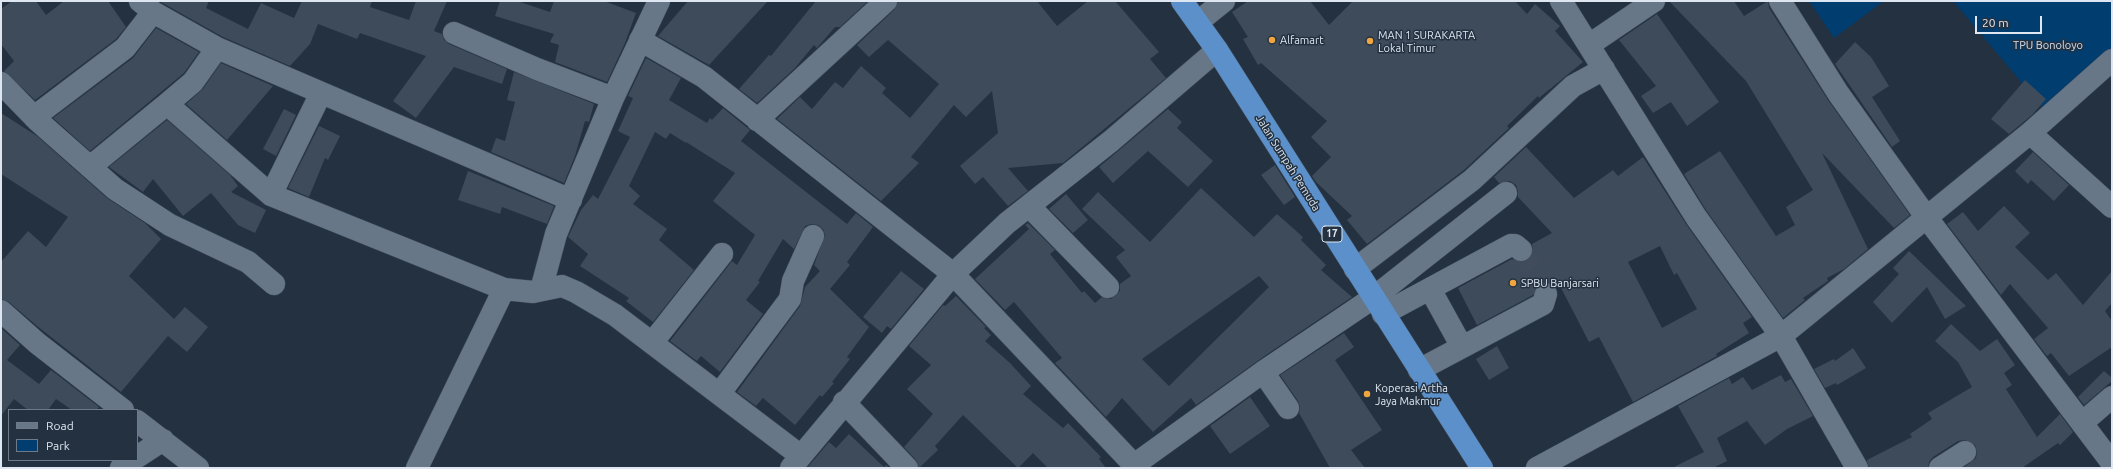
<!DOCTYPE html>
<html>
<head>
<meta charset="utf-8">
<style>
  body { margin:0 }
  #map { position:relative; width:2113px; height:469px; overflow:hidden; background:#243140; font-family:Ubuntu,sans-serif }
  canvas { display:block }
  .frame { position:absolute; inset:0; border:2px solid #dee7f1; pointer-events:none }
  .legend { position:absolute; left:8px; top:409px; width:130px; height:52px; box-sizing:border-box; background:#243140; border:1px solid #6e7a87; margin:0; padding:5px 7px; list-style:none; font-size:12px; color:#dee7f1 }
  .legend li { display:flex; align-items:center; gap:8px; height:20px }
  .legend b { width:20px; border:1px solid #6e7a87 }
  .scale { position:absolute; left:1975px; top:16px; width:67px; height:18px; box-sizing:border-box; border:2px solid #dee7f1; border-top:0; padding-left:5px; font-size:12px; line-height:14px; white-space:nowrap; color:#dee7f1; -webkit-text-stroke:3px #243140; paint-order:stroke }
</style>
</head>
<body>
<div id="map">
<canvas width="2113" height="469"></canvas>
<div class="frame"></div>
<ul class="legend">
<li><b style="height:5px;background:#677788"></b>Road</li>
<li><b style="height:11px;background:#013d6f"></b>Park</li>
</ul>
<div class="scale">20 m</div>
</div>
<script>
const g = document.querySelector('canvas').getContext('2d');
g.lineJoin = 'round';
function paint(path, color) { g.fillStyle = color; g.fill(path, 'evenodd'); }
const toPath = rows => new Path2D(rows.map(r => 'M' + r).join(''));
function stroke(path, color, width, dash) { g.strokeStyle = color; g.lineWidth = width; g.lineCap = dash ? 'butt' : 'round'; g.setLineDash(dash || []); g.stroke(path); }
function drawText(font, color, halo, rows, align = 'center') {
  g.font = font + ' Ubuntu,sans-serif'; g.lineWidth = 3; g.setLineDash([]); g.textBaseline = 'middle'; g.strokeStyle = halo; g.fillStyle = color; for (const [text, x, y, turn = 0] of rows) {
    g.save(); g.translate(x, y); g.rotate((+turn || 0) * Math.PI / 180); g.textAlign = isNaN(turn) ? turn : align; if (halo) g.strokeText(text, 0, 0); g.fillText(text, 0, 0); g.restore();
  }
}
paint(toPath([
  [1809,1,1884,1,1834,38],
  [1953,1,2112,1,2112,48,2043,108]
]), '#013d6f');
paint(toPath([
  [12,1,36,1,46,15,64,1,108,1,126,27,116,39,35,100,4,71,14,61,1,44,1,9],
  [159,1,209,1,206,8,248,29,261,3,294,18,302,1,372,1,370,7,409,20,416,1,447,1,434,31,442,34,444,40,449,44,507,69,502,84,454,67,416,118,393,101,426,56,360,33,357,39,318,24,310,44,290,66,223,37],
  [500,1,517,1,550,12,554,1,604,1,636,13,625,43,607,82,555,62,559,45,550,42,554,34,495,16],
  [688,1,768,1,709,65,658,36],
  [816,1,868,1,840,27,835,27,817,48,814,45,795,68,757,103,739,89,769,55,771,56],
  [898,1,1037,1,1057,26,1088,1,1115,1,1159,52,1150,59,1166,78,1063,163,1008,168,1028,191,1008,206,983,177,975,184,960,166,998,133,992,91,966,117,954,105,911,157,919,163,881,201,777,119,800,97,812,109,835,82,843,88,861,66,886,88,882,93,910,118,939,84,888,40,869,57,857,45,894,10],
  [1248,1,1310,1,1329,25,1353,1,1515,1,1527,14,1535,4,1560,26,1555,31,1583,62,1539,98,1538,96,1507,126,1509,128,1464,170,1367,244,1347,220,1352,216,1316,182,1312,176,1331,157,1311,137,1327,121,1261,63,1258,65,1243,39,1248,37,1232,12],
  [1669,1,1734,1,1744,16,1768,1,1769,8,1828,100,1910,215,1894,228,1822,153,1868,249,1844,269,1827,278,1828,281,1803,298,1805,300,1783,318,1706,210,1684,174,1720,151,1776,236,1795,225,1786,207,1813,190,1746,81],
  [1657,14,1719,102,1687,126,1671,102,1653,113,1641,96,1656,86,1619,40],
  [156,28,199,52,184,73,90,151,53,118,133,58],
  [1855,42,1871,57,1889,86,1872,97,1900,141,1892,147,1835,64],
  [646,58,681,78,669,100,707,123,710,118,712,120,723,108,750,130,741,141,847,224,856,213,873,227,847,262,850,265,830,289,869,327,847,357,850,359,832,382,834,383,822,397,820,395,795,425,763,398,756,406,737,392,800,306,805,287,820,271,814,265,825,235,823,229,818,225,811,224,805,226,794,249,783,239,758,281,760,282,746,300,763,314,720,372,701,356,697,361,670,341,732,261,737,265,755,235,713,201,735,173,686,142,686,143,670,133,666,139,655,132,629,186,640,196,633,204,667,229,659,240,694,270,653,322,626,301,629,298,580,266,588,254,568,237,581,210,593,195,598,199,630,137,618,131,633,98,628,96],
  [221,63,273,86,227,140,186,104,203,89],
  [514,72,594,104,589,122,585,121,575,156,564,183,491,152,496,138,505,141,515,102,507,100],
  [2025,80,2046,99,2032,115,2009,134,1991,119],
  [284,109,296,115,276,156,263,149],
  [1168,109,1182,122,1177,128,1213,161,1188,187,1148,151,1113,183,1099,167],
  [1,113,37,136,107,198,145,223,161,239,129,276,174,319,185,307,208,327,187,352,168,336,121,392,37,326,9,302,1,299,1,262,28,231,46,247,68,217,1,174],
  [167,120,230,175,238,186,231,192,266,210,255,233,238,225,211,193,183,216,153,179,143,192,109,167],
  [319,126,340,136,328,160,325,158,309,197,288,188],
  [1526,147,1574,198,1613,170,1618,176,1643,157,1686,224,1752,317,1743,323,1749,333,1716,354,1717,356,1633,402,1599,337,1589,342,1560,286,1557,288,1550,282,1543,282,1537,285,1533,295,1477,325,1458,288,1512,259,1518,262,1526,262,1533,252,1532,244,1552,233,1518,197,1518,191,1516,185,1510,181,1499,183,1494,177],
  [1660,246,1674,275,1677,273,1697,309,1662,328,1628,262],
  [2033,152,2069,185,2054,201,2031,180,2028,184,2015,171],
  [1275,165,1295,197,1284,205,1261,175],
  [468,171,554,206,547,224,502,207,500,214,458,200],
  [1201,188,1254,237,1277,214,1303,237,1301,240,1326,265,1321,270,1352,297,1266,355,1196,405,1191,398,1153,432,1122,398,1106,417,1055,363,1062,358,1014,302,1005,310,975,279,1029,229,1025,225,1028,223,1055,250,1050,254,1082,293,1084,291,1095,303,1102,297,1111,299,1120,291,1120,284,1131,276,1116,257,1125,250,1082,209,1098,192,1150,242],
  [1259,276,1269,287,1169,386,1142,359],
  [1066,194,1088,220,1073,233,1049,209],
  [2004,206,2030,233,2015,247,2048,280,2056,273,2083,305,2112,271,2112,303,2105,311,2112,321,2112,347,2069,376,2051,353,2047,356,2034,339,2048,328,2010,284,2001,295,1947,224,1963,212,1978,231],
  [1909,251,1936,277,1966,306,1945,319,1927,287,1892,323,1873,302,1899,274,1893,268],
  [901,271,924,289,891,329,887,326,882,333,863,317],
  [956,296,986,327,984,328,991,335,985,341,1010,363,1031,386,1023,394,1063,428,1068,423,1101,457,1099,459,1106,468,1048,468,1033,453,1018,468,963,415,935,446,938,450,919,468,916,460,904,447,933,414,907,389,931,365,909,346,943,305,945,306],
  [1951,324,1980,351,1997,339,2015,365,2004,373,2012,385,2006,389,2037,437,2060,414,2073,432,2060,445,2058,443,2022,468,1963,468,1976,458,1977,452,1975,445,1965,440,1958,441,1933,457,1929,462,1928,468,1869,468,1867,460,1912,437,1910,434,1932,419,1928,413,1972,387,1958,362,1935,341],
  [1,328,20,345,7,360,39,384,51,370,99,407,96,410,72,410,56,399,48,410,28,410,14,399,1,416],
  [1344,333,1354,347,1335,360,1382,430,1351,450,1365,468,1330,468,1299,413,1300,407,1298,401,1280,375],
  [1497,346,1509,368,1489,380,1476,359],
  [1853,348,1866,368,1837,385,1836,383,1825,388,1814,369,1834,359,1835,361],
  [2104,371,2112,378,2112,381,2084,405,2078,397],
  [1781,375,1785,382,1791,379,1813,416,1787,429,1765,445,1747,421,1717,438,1727,461,1713,468,1672,468,1704,452,1678,406,1729,378,1732,384,1743,377,1752,390],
  [1250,397,1270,426,1230,454,1210,426],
  [849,434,884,467,886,465,890,468,807,468,829,442,836,448]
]), '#3d4b5b');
stroke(toPath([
  [1521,250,1546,294]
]), '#404c5b', 22, [22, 11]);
const minor = toPath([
  [140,1,153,12,217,48,571,200],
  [1561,1,1696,217,1781,336,1857,468],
  [1780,1,1838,93,1927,218,2112,463],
  [1198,22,1224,1],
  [454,33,537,69,613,98],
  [640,40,704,77,953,274,1137,468],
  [1589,45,1654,1],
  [217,48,193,82,167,104,271,195,504,289,533,292,562,286,576,292,615,315,801,456],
  [1,83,38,121,115,189,170,225,248,262,274,284],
  [34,117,125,48,153,12],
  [757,120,886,1],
  [2030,133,2112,207],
  [90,167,167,104],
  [271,195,321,93],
  [1029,206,1108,287],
  [1355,269,1472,180,1573,86,1604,69],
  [1430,289,1462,347],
  [541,290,556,234,613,98,659,1],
  [1,311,37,343,123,410],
  [1383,314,1511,245,1515,245,1521,250],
  [652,343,722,254],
  [1419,370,1543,304,1546,294],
  [1263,372,1288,408],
  [720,393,790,299,793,281,813,236],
  [844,402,907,468],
  [137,421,198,468],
  [2082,423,2112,397],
  [137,457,163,440],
  [1134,465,1263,372,1373,298,1506,193],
  [121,468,133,460],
  [417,468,504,289],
  [791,468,953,274,1007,223,1111,141,1217,50],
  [1537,468,1781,336,2030,133,2112,60],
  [1940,468,1965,452]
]);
const highway = toPath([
  [1182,1,1217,50,1482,468]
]);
stroke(minor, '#434f5c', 23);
stroke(highway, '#434f5c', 23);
stroke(minor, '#677788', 22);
stroke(highway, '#5b90ca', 22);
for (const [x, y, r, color] of [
  [1272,40,4,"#f0a63f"],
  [1370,41,4,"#f0a63f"],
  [1513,283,4,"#f0a63f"],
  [1367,394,4,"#f0a63f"]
]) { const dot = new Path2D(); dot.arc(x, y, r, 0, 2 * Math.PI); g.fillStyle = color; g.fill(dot); stroke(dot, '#243140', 1.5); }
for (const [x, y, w] of [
  [1332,234,20]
]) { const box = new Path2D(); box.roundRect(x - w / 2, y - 8, w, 16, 3); g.fillStyle = '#243140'; g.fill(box); stroke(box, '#dee7f1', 1); }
drawText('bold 10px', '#dee7f1', null, [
  ["17",1332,234]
]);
drawText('11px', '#dee7f1', '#243140', [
  ["MAN 1 SURAKARTA",1378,35],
  ["Lokal Timur",1378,48],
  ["Alfamart",1280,40],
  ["SPBU Banjarsari",1521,283],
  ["Koperasi Artha",1375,388],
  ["Jaya Makmur",1375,401]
], 'left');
drawText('11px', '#d1e0f1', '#243140', [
  ["TPU Bonoloyo",2048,45]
]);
drawText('11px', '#dee7f1', '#243140', [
  ["Jalan Sumpah Pemuda",1288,163,58]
]);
</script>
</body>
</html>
